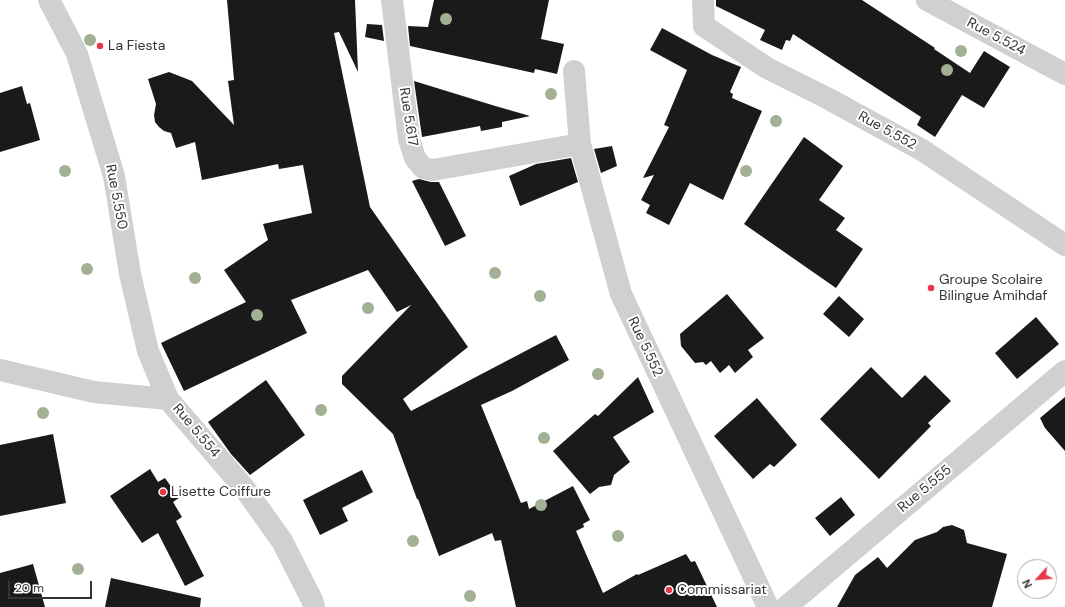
<!DOCTYPE html>
<html>
<head>
<meta charset="utf-8">
<style>
  body { margin:0 }
  #map { position:relative; width:1065px; height:607px; overflow:hidden; background:#fff; font-family:"DM Sans",sans-serif }
  canvas { display:block }
  .north { position:absolute; left:1017px; top:559px; width:40px; height:40px; box-sizing:border-box; background:#fff; border:1px solid #adadad; border-radius:50%; rotate:244deg; font-size:11px; font-weight:700; line-height:16px; text-align:center; color:#333 }
  .north::after { content:''; display:block; margin:auto; width:14px; height:18px; background:#e63946; clip-path:polygon(50% 0,100% 100%,50% 72%,0 100%) }
  .scale { position:absolute; left:8px; top:581px; width:84px; height:18px; box-sizing:border-box; border:2px solid #333; border-top:0; padding-left:5px; font-size:12px; line-height:14px; white-space:nowrap; color:#333; -webkit-text-stroke:3px #fff; paint-order:stroke }
</style>
</head>
<body>
<div id="map">
<canvas width="1065" height="607"></canvas>
<div class="north">N</div>
<div class="scale">20 m</div>
</div>
<script>
const g = document.querySelector('canvas').getContext('2d');
g.lineJoin = 'round';
function paint(path, color) { g.fillStyle = color; g.fill(path, 'evenodd'); }
const toPath = rows => new Path2D(rows.map(r => 'M' + r).join(''));
function stroke(path, color, width, dash) { g.strokeStyle = color; g.lineWidth = width; g.lineCap = dash ? 'butt' : 'round'; g.setLineDash(dash || []); g.stroke(path); }
function drawText(font, color, halo, rows, align = 'center') {
  g.font = font + ' "DM Sans",sans-serif'; g.lineWidth = 4; g.setLineDash([]); g.textBaseline = 'middle'; g.strokeStyle = halo; g.fillStyle = color; for (const [text, x, y, turn = 0] of rows) {
    g.save(); g.translate(x, y); g.rotate((+turn || 0) * Math.PI / 180); g.textAlign = isNaN(turn) ? turn : align; if (halo) g.strokeText(text, 0, 0); g.fillText(text, 0, 0); g.restore();
  }
}
paint(toPath([
  [227,0,355,0,358,72,339,32,334,33,370,207,468,347,403,399,411,411,556,335,569,360,512,391,481,405,521,503,527,501,529,509,573,486,590,520,583,524,584,527,576,531,603,593,637,574,638,575,686,554,691,562,695,561,717,607,516,607,501,540,495,541,492,533,439,556,418,499,417,499,393,434,342,384,342,376,411,305,397,312,368,270,291,300,307,333,184,391,161,343,246,302,224,270,268,240,263,224,312,213,303,165,279,169,278,164,202,180,195,142,176,148,171,133,164,131,159,127,155,122,154,115,156,104,148,79,169,72,192,81,234,125,228,81,234,80],
  [434,0,549,0,541,39,564,44,557,74,535,69,534,73,410,46,408,26,428,27],
  [716,0,862,0,935,48,934,49,970,73,984,51,1010,67,984,108,962,95,935,137,917,125,921,117,793,34,790,41,786,40,782,50,760,40,765,30,716,6],
  [367,24,382,25,384,41,365,37],
  [662,28,712,55,741,67,730,92,733,94,732,98,762,111,723,200,690,183,669,225,646,213,650,205,641,200,654,175,643,178,669,127,664,125,687,70,650,50],
  [414,81,492,105,530,116,502,122,502,127,481,131,480,126,422,137],
  [22,86,27,104,30,103,40,140,0,152,0,93],
  [804,137,843,166,819,200,845,218,836,230,863,249,836,288,744,224],
  [612,146,617,166,601,173,594,149],
  [571,158,578,182,520,206,509,176,536,164],
  [419,179,431,182,439,182,466,236,445,246,412,181],
  [727,294,764,338,748,350,753,357,735,373,729,365,720,373,711,361,706,365,703,362,695,363,681,346,680,334],
  [839,296,864,319,849,337,823,314],
  [1036,317,1059,344,1017,379,995,353],
  [871,367,902,398,925,375,951,401,928,423,931,426,879,479,820,419],
  [638,377,654,412,613,437,630,462,614,475,611,485,599,487,590,494,553,451,595,414,598,416],
  [266,380,305,435,250,475,231,454,208,422],
  [1065,397,1065,451,1045,428,1040,418],
  [757,398,797,445,774,467,770,464,753,479,714,436],
  [53,434,66,503,0,516,0,445],
  [150,469,158,482,165,478,179,498,173,502,182,517,176,521,204,576,185,586,158,533,142,543,110,496],
  [362,470,373,492,342,508,348,521,320,535,303,500],
  [841,497,855,515,830,536,815,518],
  [952,525,964,530,967,543,1007,554,992,607,837,607,855,575,878,557,887,568,915,540,937,532,943,527],
  [33,564,45,607,0,607,0,573],
  [111,578,201,598,200,607,105,607]
]), '#1a1a1a');
stroke(toPath([
  [49,0,77,54,114,176,130,274,148,351,168,399,245,489,282,541,312,600,314,607],
  [392,0,409,139,415,158,423,168,433,170,580,144],
  [703,0,704,26,767,68,827,98,922,150,1065,245],
  [927,0,1065,74],
  [574,71,580,144,621,294,768,607],
  [0,370,94,392,168,399],
  [786,607,1065,371]
]), '#d0d0d0', 22);
g.fillStyle = '#a2b095';
for (const [x, y] of [
  [446,19],
  [90,40],
  [961,51],
  [947,70],
  [551,94],
  [776,121],
  [65,171],
  [746,171],
  [87,269],
  [495,273],
  [195,278],
  [540,296],
  [368,308],
  [257,315],
  [598,374],
  [321,410],
  [43,413],
  [544,438],
  [541,505],
  [618,536],
  [413,541],
  [78,569],
  [470,596]
]) { g.beginPath(); g.arc(x, y, 6, 0, 2 * Math.PI); g.fill(); }
for (const [x, y, r, color] of [
  [100,46,4,"#e63946"],
  [931,288,4,"#e63946"],
  [163,492,4,"#e63946"],
  [669,590,4,"#e63946"]
]) { const dot = new Path2D(); dot.arc(x, y, r, 0, 2 * Math.PI); g.fillStyle = color; g.fill(dot); stroke(dot, '#fff', 1.5); }
drawText('14px', '#333', '#fff', [
  ["Rue 5.524",996,37,28],
  ["Rue 5.617",408,117,81],
  ["Rue 5.552",887,131,29],
  ["Rue 5.550",116,197,79],
  ["Rue 5.552",645,347,65],
  ["Rue 5.554",196,431,50],
  ["Rue 5.555",925,489,-40]
]);
drawText('14px', '#333', '#fff', [
  ["La Fiesta",108,46],
  ["Groupe Scolaire",939,280],
  ["Bilingue Amihdaf",939,296],
  ["Lisette Coiffure",171,492],
  ["Commissariat",677,590]
], 'left');
</script>
</body>
</html>
